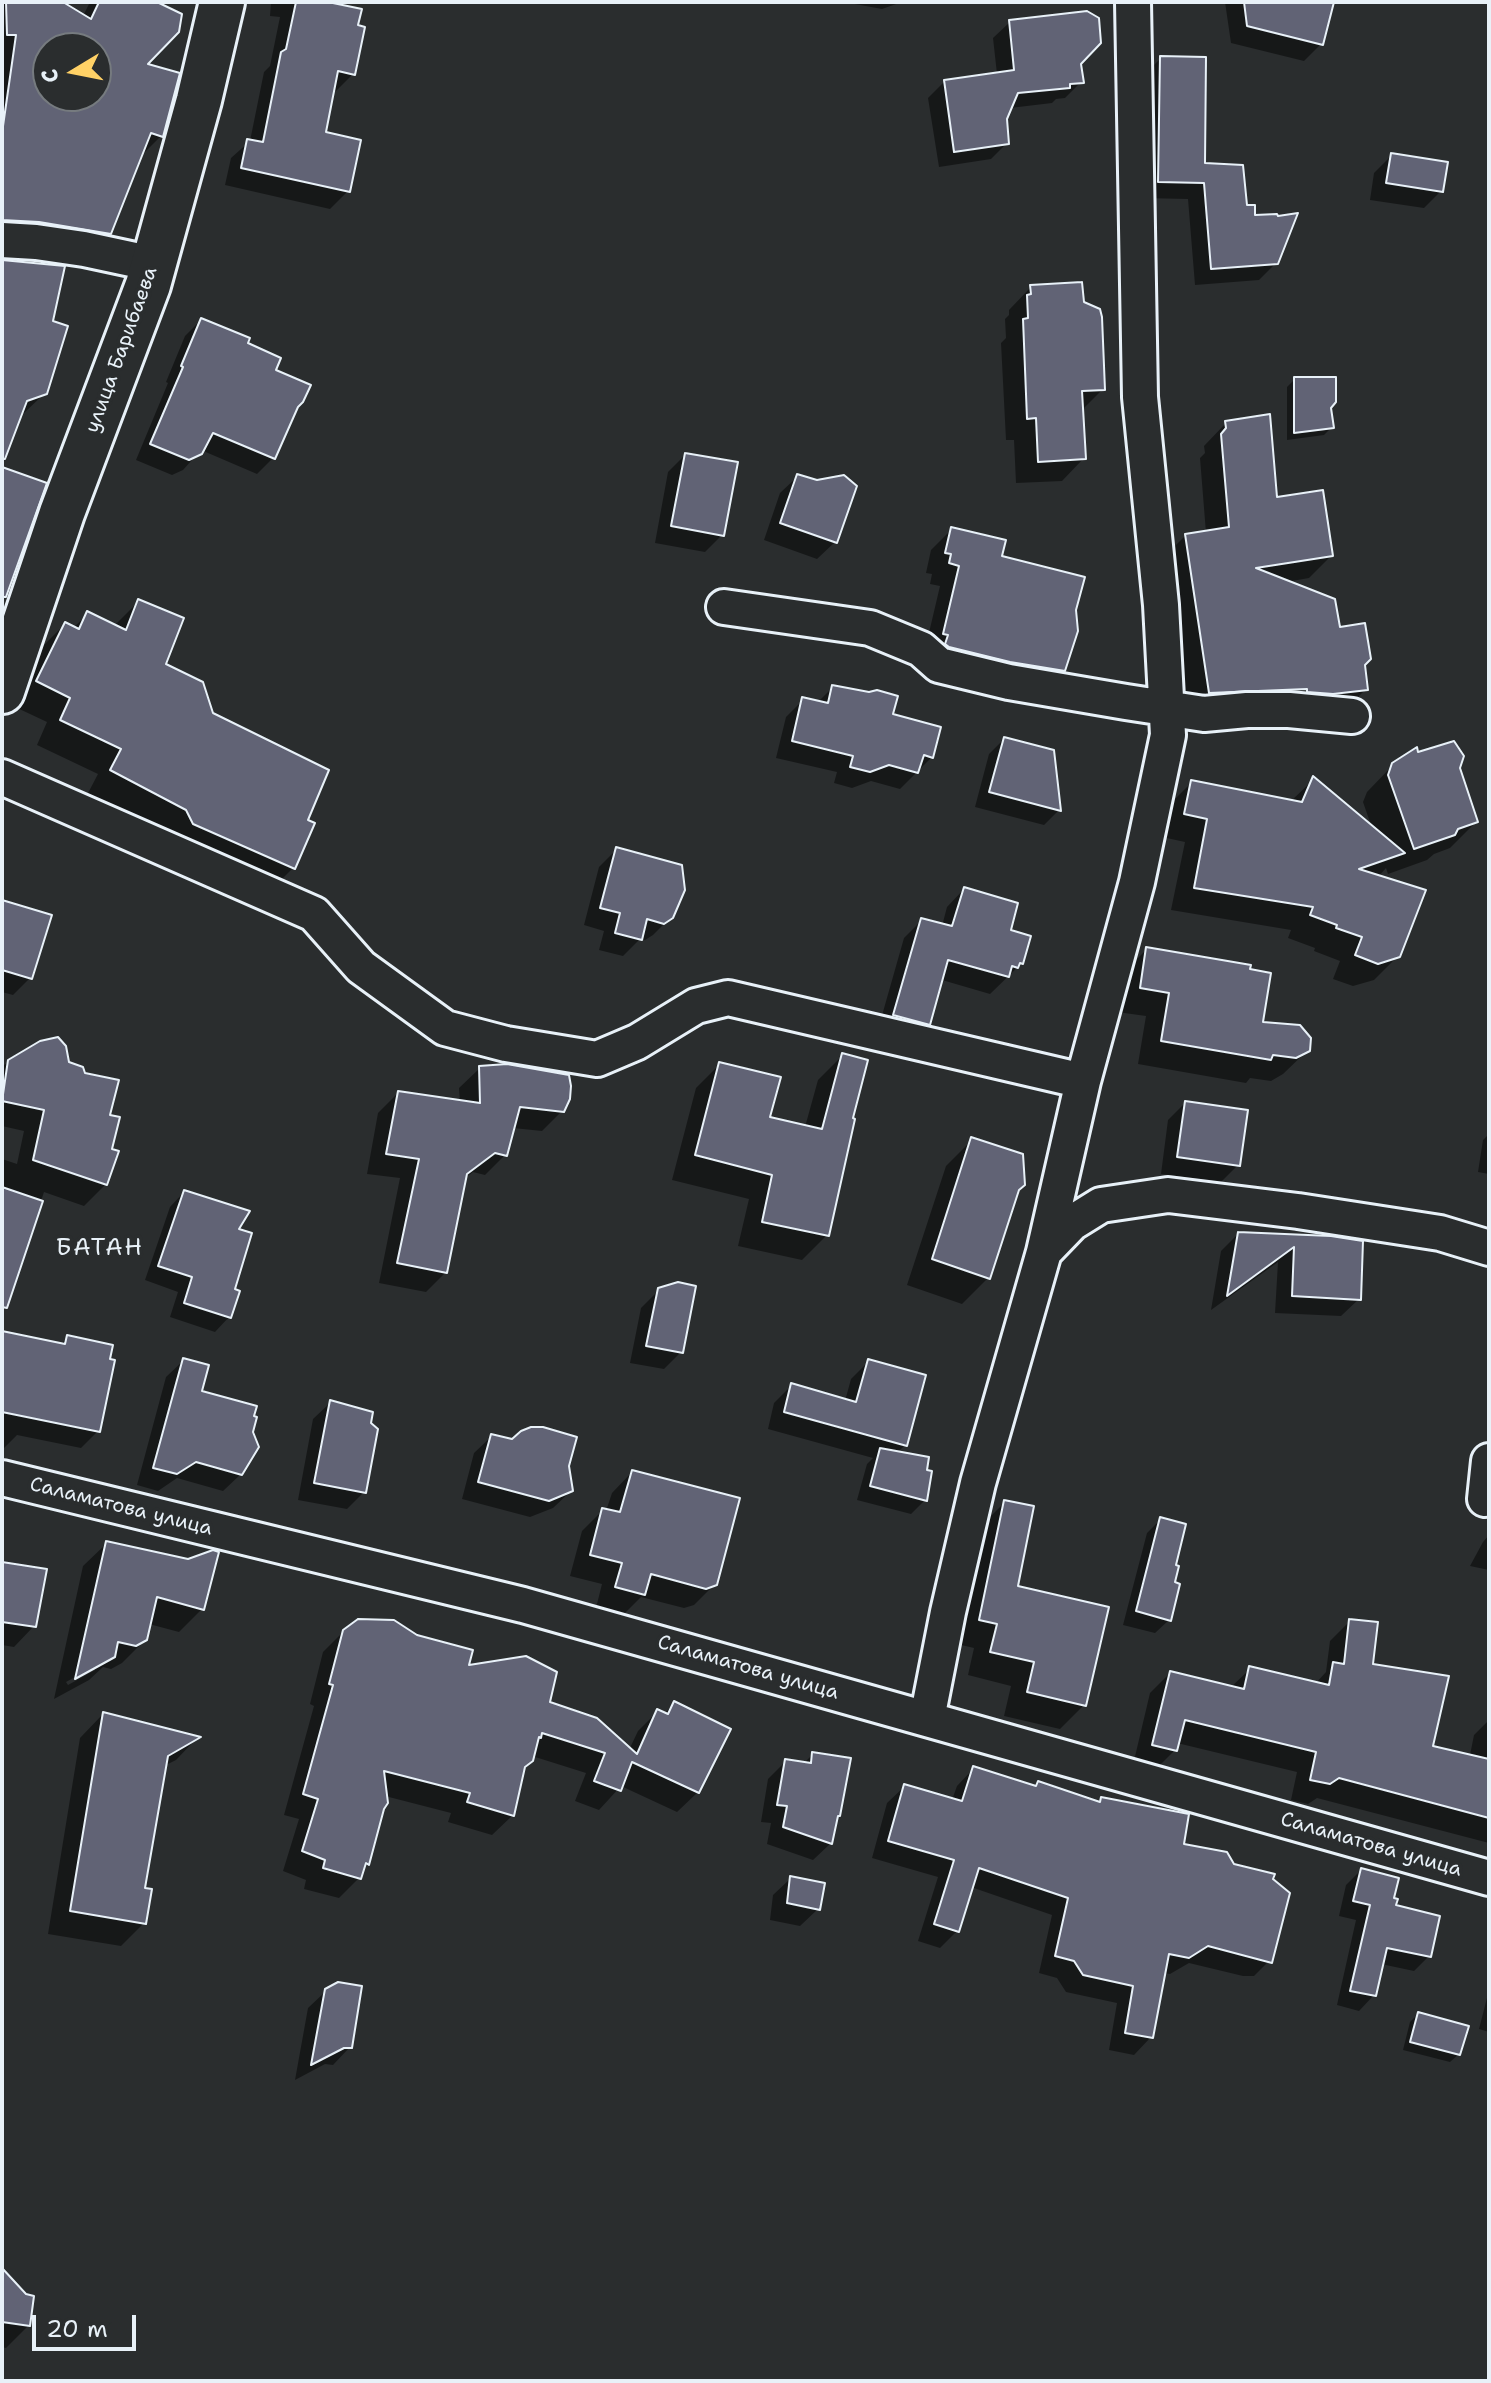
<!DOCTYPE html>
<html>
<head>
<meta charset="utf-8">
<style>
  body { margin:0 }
  #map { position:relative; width:1491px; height:2383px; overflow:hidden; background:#2a2d2e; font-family:"Shantell Sans",sans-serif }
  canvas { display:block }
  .frame { position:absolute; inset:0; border:4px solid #e8f1f8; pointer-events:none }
  .north { position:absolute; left:32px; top:32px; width:80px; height:80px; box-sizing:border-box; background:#2a2d2e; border:2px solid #767b7f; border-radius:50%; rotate:260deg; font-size:22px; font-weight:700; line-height:32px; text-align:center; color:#e8f1f8 }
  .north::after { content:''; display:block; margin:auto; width:28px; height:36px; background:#ffd166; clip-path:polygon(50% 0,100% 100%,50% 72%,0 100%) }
  .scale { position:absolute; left:32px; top:2315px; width:104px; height:36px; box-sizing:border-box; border:4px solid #e8f1f8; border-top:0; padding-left:10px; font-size:24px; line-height:28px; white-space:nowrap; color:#e8f1f8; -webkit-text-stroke:6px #2a2d2e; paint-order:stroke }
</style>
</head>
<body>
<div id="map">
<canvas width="1491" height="2383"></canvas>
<div class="frame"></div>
<div class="north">С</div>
<div class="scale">20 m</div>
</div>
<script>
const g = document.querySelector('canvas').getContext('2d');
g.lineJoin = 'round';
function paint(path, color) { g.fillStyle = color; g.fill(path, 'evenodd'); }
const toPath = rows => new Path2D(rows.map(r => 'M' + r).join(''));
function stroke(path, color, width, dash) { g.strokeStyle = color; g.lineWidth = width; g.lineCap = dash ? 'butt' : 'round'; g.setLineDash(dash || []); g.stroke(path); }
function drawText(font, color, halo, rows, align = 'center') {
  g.font = font + ' "Shantell Sans",sans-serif'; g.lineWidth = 7; g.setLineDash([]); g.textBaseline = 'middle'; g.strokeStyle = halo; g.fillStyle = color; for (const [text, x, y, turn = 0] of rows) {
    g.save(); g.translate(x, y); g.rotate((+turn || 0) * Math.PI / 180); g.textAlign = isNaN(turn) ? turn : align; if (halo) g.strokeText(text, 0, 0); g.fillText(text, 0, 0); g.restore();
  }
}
paint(toPath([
  [2,2,59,2,83,16,90,2,152,2,144,65,161,136,141,156,109,233,89,254,2,241],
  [48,48,96,48,96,96,48,96],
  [271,2,318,2,356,27,353,74,336,91,332,90,323,134,348,191,330,209,225,185,231,158,250,141,264,72,270,66,280,17,270,16],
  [844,2,902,2,882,9],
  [1225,2,1322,2,1321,44,1304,61,1231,43],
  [1010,22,1079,63,1081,82,1065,98,1056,99,1052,103,1010,108,1005,119,1007,143,991,159,939,167,928,98,944,82,997,74,993,38],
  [1161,58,1203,165,1254,218,1276,263,1259,280,1195,285,1188,199,1142,198,1144,75],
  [1391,156,1441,191,1424,208,1370,200,1374,173],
  [2,262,51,322,45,393,24,413,19,415,2,434],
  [1031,287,1103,389,1082,410,1084,458,1062,481,1016,483,1014,440,1006,440,1001,343,1006,338,1005,319,1009,315,1009,310],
  [201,320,245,344,273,371,295,407,273,458,257,474,201,450,183,470,172,475,136,460,168,383,166,382,185,336],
  [1295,379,1329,408,1332,427,1324,435,1287,440,1287,387],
  [1226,423,1275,500,1331,556,1309,578,1286,582,1338,629,1363,665,1366,689,1343,712,1187,715,1163,558,1186,535,1206,533,1200,458,1205,453,1204,446],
  [685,455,722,535,705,552,655,543,668,472],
  [798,476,835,542,817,559,764,540,780,493],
  [952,529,1063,670,1042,691,924,654,940,586,930,584,932,574,926,573,931,550],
  [138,602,163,665,305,821,293,868,269,892,87,795,98,774,37,745,47,722,13,706,41,648,65,624,73,628,88,614,114,626],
  [833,687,891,715,932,757,900,789,871,781,852,788,834,783,837,772,776,758,786,717,803,700,817,703],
  [1004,739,1059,810,1044,825,975,807,989,754],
  [1417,754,1458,768,1476,822,1450,848,1434,854,1427,860,1388,874,1386,868,1378,877,1398,956,1374,980,1353,986,1333,979,1340,961,1314,951,1315,948,1288,938,1291,930,1171,910,1185,842,1162,837,1168,806,1191,783,1290,802,1314,779,1372,828,1363,802,1367,792,1393,765],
  [616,850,671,917,653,935,645,940,640,939,623,956,599,950,604,931,584,925,599,867],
  [964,889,1008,931,1022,963,990,994,942,980,928,1024,911,1041,877,1033,904,938,922,920,942,926,947,907],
  [2,902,30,978,13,995,2,992],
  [1147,949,1261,1024,1308,1050,1283,1074,1271,1081,1250,1078,1246,1083,1138,1064,1146,1016,1117,1012,1123,973],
  [1489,1027,1489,1093,1488,1093,1487,1030],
  [41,1043,67,1064,107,1116,106,1184,84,1206,44,1192,19,1267,2,1284,2,1159,17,1164,24,1131,2,1126,2,1062,4,1065],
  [843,1055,827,1235,802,1260,738,1246,749,1199,672,1180,696,1088,720,1064,768,1118,805,1127,818,1080],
  [480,1068,562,1111,542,1131,513,1128,505,1155,485,1175,473,1172,464,1179,446,1272,426,1292,379,1283,400,1178,367,1174,378,1113,398,1093,460,1102,459,1088],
  [1185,1103,1238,1165,1221,1182,1161,1174,1168,1120],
  [1489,1134,1489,1174,1478,1172,1483,1140],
  [972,1140,1017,1189,988,1278,962,1304,907,1285,946,1166],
  [184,1192,236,1230,229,1317,215,1332,170,1317,178,1292,145,1280,170,1207],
  [1238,1234,1331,1238,1359,1299,1341,1316,1275,1313,1278,1262,1211,1310,1221,1251],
  [659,1290,681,1352,664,1369,630,1363,641,1308],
  [2,1333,60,1345,67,1338,98,1431,81,1448,17,1435,2,1450],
  [184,1360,241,1474,223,1491,177,1478,158,1491,137,1485,166,1377],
  [869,1361,905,1445,897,1453,925,1500,911,1514,857,1500,867,1464,873,1458,768,1429,774,1403,792,1385,845,1401,851,1379],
  [331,1402,364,1492,347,1509,298,1500,313,1419],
  [492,1436,512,1441,567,1466,571,1491,553,1508,530,1517,462,1499,474,1453],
  [632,1472,715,1584,694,1605,684,1608,641,1597,623,1615,596,1608,602,1584,570,1576,582,1531,603,1510,606,1511,612,1493],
  [1005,1502,1016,1587,1084,1705,1060,1729,1004,1716,1011,1686,968,1675,974,1648,957,1644,981,1526],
  [1160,1520,1173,1567,1169,1620,1155,1633,1123,1625,1147,1533],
  [1489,1535,1489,1570,1470,1566,1483,1542],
  [107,1543,202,1609,179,1632,149,1624,146,1639,122,1663,111,1669,103,1667,89,1680,54,1699,83,1566],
  [95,1666,95,1670,68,1685,66,1682],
  [2,1564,34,1626,14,1647,2,1645],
  [1350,1621,1371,1665,1430,1747,1468,1765,1474,1735,1489,1720,1489,1843,1317,1798,1308,1804,1291,1800,1297,1772,1177,1743,1175,1750,1155,1770,1133,1765,1150,1693,1170,1673,1230,1688,1250,1669,1315,1684,1326,1672,1330,1641],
  [344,1631,466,1667,547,1704,629,1750,638,1731,658,1711,664,1714,674,1704,698,1792,677,1812,621,1786,599,1810,575,1801,586,1773,532,1756,523,1769,513,1815,492,1835,448,1822,451,1813,385,1796,367,1864,362,1869,359,1878,339,1898,304,1889,306,1880,283,1871,299,1819,284,1815,314,1706,310,1704,323,1652],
  [103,1714,197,1738,176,1760,164,1766,143,1890,144,1923,121,1946,48,1934,80,1738],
  [813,1754,836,1818,831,1843,813,1860,767,1844,771,1823,761,1822,768,1779,786,1761,803,1764],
  [974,1768,1034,1788,1038,1783,1097,1803,1101,1799,1182,1845,1271,1959,1254,1976,1243,1976,1189,1963,1170,1974,1163,1973,1151,2037,1134,2055,1109,2050,1117,2003,1066,1992,1057,1978,1039,1973,1052,1915,971,1887,957,1931,940,1948,918,1941,938,1877,872,1858,887,1803,905,1786,952,1800,957,1786],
  [1361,1870,1391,1900,1394,1907,1429,1956,1414,1971,1381,1964,1374,1995,1359,2011,1337,2005,1356,1920,1339,1916,1346,1885],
  [791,1878,818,1909,800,1926,770,1920,773,1895],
  [1489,1990,1489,2032,1479,2029],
  [326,1991,350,2047,333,2065,325,2064,295,2080,308,2008],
  [1418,2014,1459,2054,1450,2062,1403,2050,1410,2022],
  [2,2278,29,2325,6,2348,2,2347]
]), '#0007');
const building = toPath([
  [6,2,63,2,91,19,99,2,157,2,182,14,179,32,148,64,180,73,163,137,151,133,111,234,39,222,2,220,2,133,16,35,7,35,6,2],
  [48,48,96,48,96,96,48,96,48,48],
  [296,2,328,2,362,9,358,25,365,27,355,75,338,71,326,132,361,140,350,192,241,168,247,139,263,142,281,52,286,49,296,2],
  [1244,2,1334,2,1323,45,1247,26,1244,2],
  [1087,11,1099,18,1101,43,1081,64,1084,83,1070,84,1070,88,1018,93,1007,119,1009,144,954,152,944,80,1014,70,1009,20,1087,11],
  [1160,56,1206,57,1205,163,1243,165,1247,205,1255,205,1255,215,1277,214,1278,216,1298,213,1278,264,1211,269,1204,183,1158,182,1160,56],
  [1391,153,1448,162,1443,192,1386,183,1391,153],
  [2,260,65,266,53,321,68,326,47,394,27,401,5,459,2,459,2,260],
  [1082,282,1084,302,1100,309,1102,317,1105,390,1082,391,1086,459,1038,462,1036,418,1027,419,1023,319,1028,318,1027,295,1031,294,1030,285,1082,282],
  [201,318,250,338,248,343,281,358,276,370,311,385,303,402,298,407,275,459,213,433,202,454,189,460,150,444,183,367,181,366,201,318],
  [1294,377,1336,377,1336,402,1331,408,1334,428,1294,433,1294,377],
  [1270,414,1277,497,1323,490,1333,556,1256,568,1335,599,1340,627,1365,623,1371,659,1365,665,1368,690,1333,694,1307,692,1307,689,1209,693,1185,534,1229,527,1221,434,1226,428,1225,421,1270,414],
  [685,453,738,462,724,536,671,526,685,453],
  [2,467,47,483,6,597,2,597,2,467],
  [797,474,817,480,844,475,857,486,837,543,780,523,797,474],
  [951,527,1006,540,1002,556,1085,577,1076,610,1078,631,1065,671,1010,662,949,647,945,644,948,635,943,634,959,566,949,563,951,554,945,553,951,527],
  [138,599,184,618,166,664,203,682,213,713,329,770,308,820,315,823,295,869,193,824,186,810,110,770,121,749,60,720,70,698,36,681,65,622,79,629,87,611,126,630,138,599],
  [832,685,869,692,877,690,898,696,893,714,941,727,933,758,924,755,918,773,889,765,870,772,850,767,853,756,792,741,802,697,828,703,832,685],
  [1004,737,1054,750,1061,811,989,792,1004,737],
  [1454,741,1464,756,1460,768,1478,822,1458,829,1455,835,1414,849,1388,775,1392,763,1417,747,1418,752,1454,741],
  [1313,776,1405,853,1359,869,1426,890,1400,957,1378,964,1355,955,1362,937,1336,928,1337,925,1310,915,1313,907,1194,888,1207,819,1184,814,1191,780,1302,802,1313,776],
  [616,847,682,865,685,890,673,918,664,924,647,919,642,940,615,933,620,913,600,908,616,847],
  [964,887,1018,903,1011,930,1031,936,1023,964,1020,963,1018,968,1012,966,1009,977,948,960,930,1025,893,1015,921,918,952,926,964,887],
  [2,900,52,915,32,979,2,970,2,900],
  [1146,947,1251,965,1250,969,1271,973,1263,1022,1300,1025,1311,1038,1310,1051,1296,1058,1273,1055,1271,1060,1161,1041,1169,993,1140,988,1146,947],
  [58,1037,66,1046,69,1062,83,1067,85,1073,119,1080,110,1115,120,1117,112,1149,119,1151,107,1185,33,1160,44,1110,2,1101,8,1060,40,1041,58,1037],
  [842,1053,868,1060,853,1118,855,1119,829,1236,762,1222,772,1175,695,1155,719,1062,781,1077,770,1117,822,1129,842,1053],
  [507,1064,569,1075,571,1086,570,1099,564,1112,520,1107,507,1156,495,1153,467,1174,447,1273,397,1263,419,1159,386,1154,398,1091,480,1103,479,1066,507,1064],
  [1185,1101,1248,1110,1240,1166,1177,1157,1185,1101],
  [971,1137,1023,1154,1025,1185,1019,1190,990,1279,932,1259,971,1137],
  [2,1187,43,1201,7,1308,2,1307,2,1187],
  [184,1190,250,1211,239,1229,252,1233,235,1289,240,1291,231,1318,184,1303,192,1277,158,1266,184,1190],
  [1238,1232,1331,1236,1363,1241,1361,1300,1292,1296,1294,1247,1227,1296,1238,1232],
  [678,1282,696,1286,683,1353,646,1346,658,1288,678,1282],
  [2,1331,65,1344,67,1335,113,1345,110,1359,115,1360,100,1432,2,1412,2,1331],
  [183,1358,209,1365,202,1391,257,1406,254,1416,257,1417,253,1432,259,1447,242,1475,196,1462,177,1474,153,1468,183,1358],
  [868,1359,926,1375,907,1446,784,1412,791,1383,856,1402,868,1359],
  [330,1400,373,1412,371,1423,378,1429,366,1493,314,1483,330,1400],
  [531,1427,543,1427,577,1437,569,1466,573,1491,549,1501,478,1482,491,1434,512,1439,521,1431,531,1427],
  [880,1448,929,1457,927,1470,932,1471,927,1501,870,1486,880,1448],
  [632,1470,740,1498,717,1585,706,1589,651,1574,645,1595,615,1587,622,1563,590,1555,602,1508,620,1512,632,1470],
  [1004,1500,1034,1506,1018,1586,1109,1607,1086,1706,1027,1692,1034,1662,990,1652,997,1624,979,1620,1004,1500],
  [1160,1517,1186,1524,1176,1565,1179,1566,1175,1582,1180,1584,1171,1621,1136,1611,1160,1517],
  [106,1541,188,1559,213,1550,219,1552,204,1610,157,1597,147,1640,136,1646,118,1642,115,1657,75,1679,106,1541],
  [2,1562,47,1569,36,1627,2,1622,2,1562],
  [358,1619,394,1620,417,1635,473,1650,469,1665,526,1656,557,1672,550,1702,597,1718,637,1754,657,1709,668,1714,674,1701,731,1729,699,1793,632,1762,621,1791,594,1781,605,1753,542,1733,541,1738,539,1737,533,1761,525,1767,514,1816,467,1802,470,1793,384,1771,388,1803,384,1809,369,1865,366,1863,361,1879,323,1868,325,1860,302,1851,318,1799,303,1794,333,1685,329,1684,343,1630,358,1619],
  [1349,1619,1378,1622,1373,1664,1449,1676,1433,1746,1489,1759,1489,1818,1339,1778,1330,1784,1310,1780,1316,1752,1185,1720,1177,1751,1152,1745,1170,1671,1244,1689,1249,1666,1329,1685,1333,1662,1344,1664,1349,1619],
  [103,1712,201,1737,168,1756,145,1888,152,1889,146,1924,70,1911,103,1712],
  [812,1752,851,1758,840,1816,838,1816,832,1844,783,1827,787,1806,777,1805,785,1759,811,1763,812,1752],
  [973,1766,1036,1786,1038,1781,1100,1802,1101,1797,1189,1814,1184,1844,1227,1852,1234,1864,1275,1874,1273,1879,1290,1893,1272,1963,1208,1946,1189,1958,1169,1954,1153,2038,1125,2033,1133,1986,1083,1975,1074,1961,1055,1956,1068,1898,979,1868,959,1932,934,1924,954,1860,888,1841,904,1784,962,1801,973,1766],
  [1361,1868,1399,1878,1394,1898,1398,1899,1396,1905,1440,1916,1431,1957,1387,1948,1376,1996,1350,1991,1370,1905,1353,1901,1361,1868],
  [790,1876,825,1883,820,1910,787,1903,790,1876],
  [338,1982,362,1986,352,2048,344,2048,311,2065,325,1989,338,1982],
  [1418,2012,1469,2026,1460,2055,1410,2042,1418,2012],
  [2,2268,26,2294,34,2296,30,2326,2,2322,2,2268]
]);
paint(building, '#616375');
stroke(building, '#e8f1f8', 2);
const street = toPath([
  [2,240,36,242,84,249,154,264],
  [724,607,870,628,921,649,939,665,1009,682,1126,702,1204,714,1247,710,1289,710,1352,716],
  [2,777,314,914,361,967,445,1028,506,1044,597,1059,637,1042,696,1006,728,998,1083,1081],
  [1044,1252,1072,1223,1101,1205,1168,1195,1298,1211,1440,1233,1489,1248],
  [2,1478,523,1605,1489,1878],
  [1485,1499,1489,1461],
  [927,1719,948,1612,978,1483,1044,1252,1083,1081,1137,882,1168,735,1161,605,1140,397,1133,2]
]);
const secondary = toPath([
  [2,691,62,513,148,285,199,100,222,2]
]);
stroke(street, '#e8f1f8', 40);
stroke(secondary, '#e8f1f8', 50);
stroke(street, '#2a2d2e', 34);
stroke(secondary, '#2a2d2e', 44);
drawText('20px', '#e8f1f8', '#2a2d2e', [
  ["улица Барибаева",122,350,-70],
  ["Саламатова улица",121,1507,14],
  ["Саламатова улица",748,1668,16],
  ["Саламатова улица",1371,1845,16]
]);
g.letterSpacing = '2px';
drawText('24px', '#e8f1f8', '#2a2d2e', [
  ["БАТАН",100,1249]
]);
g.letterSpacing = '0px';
</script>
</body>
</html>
